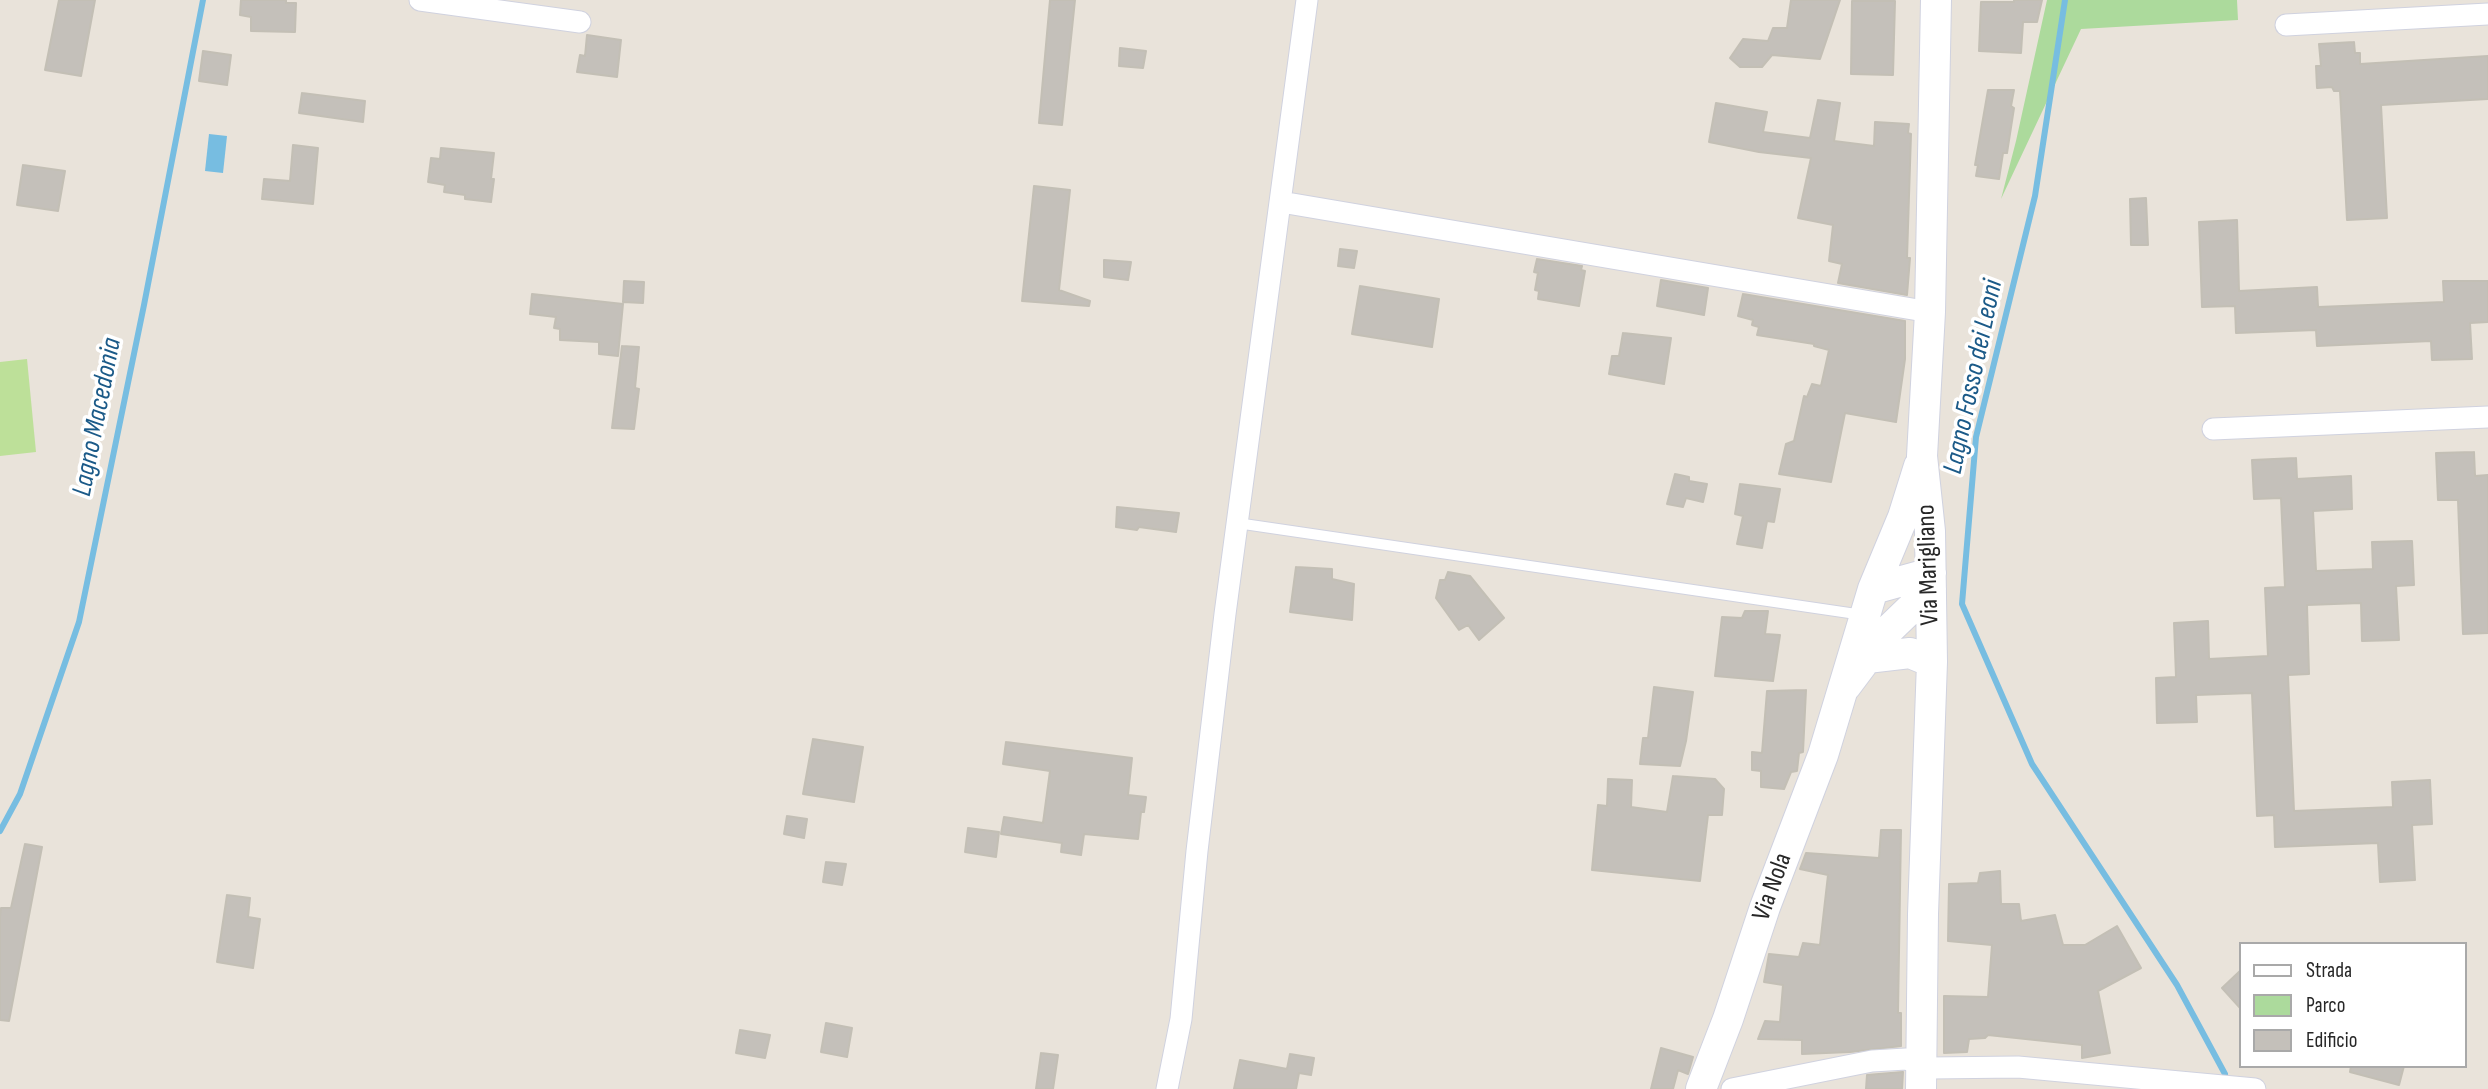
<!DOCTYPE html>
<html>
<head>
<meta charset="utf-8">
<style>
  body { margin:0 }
  #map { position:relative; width:2488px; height:1089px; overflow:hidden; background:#e9e3da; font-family:"Sofia Sans Condensed",sans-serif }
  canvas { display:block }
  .legend { position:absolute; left:2239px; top:942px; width:228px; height:126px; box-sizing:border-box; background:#fff; border:2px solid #a9a9a9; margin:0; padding:9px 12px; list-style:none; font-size:21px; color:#272727 }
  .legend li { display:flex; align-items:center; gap:14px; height:35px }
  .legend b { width:35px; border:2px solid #a9a9a9 }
</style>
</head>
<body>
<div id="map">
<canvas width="2488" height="1089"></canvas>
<ul class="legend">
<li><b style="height:9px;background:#fff"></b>Strada</li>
<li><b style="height:19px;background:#acda9c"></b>Parco</li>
<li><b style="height:19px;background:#c4c0ba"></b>Edificio</li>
</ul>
</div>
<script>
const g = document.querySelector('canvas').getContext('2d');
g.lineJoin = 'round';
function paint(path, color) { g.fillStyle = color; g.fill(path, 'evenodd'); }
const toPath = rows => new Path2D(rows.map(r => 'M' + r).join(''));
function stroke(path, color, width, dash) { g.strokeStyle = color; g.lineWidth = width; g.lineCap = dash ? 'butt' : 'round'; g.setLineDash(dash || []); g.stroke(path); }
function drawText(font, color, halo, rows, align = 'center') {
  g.font = font + ' "Sofia Sans Condensed",sans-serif'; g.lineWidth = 7; g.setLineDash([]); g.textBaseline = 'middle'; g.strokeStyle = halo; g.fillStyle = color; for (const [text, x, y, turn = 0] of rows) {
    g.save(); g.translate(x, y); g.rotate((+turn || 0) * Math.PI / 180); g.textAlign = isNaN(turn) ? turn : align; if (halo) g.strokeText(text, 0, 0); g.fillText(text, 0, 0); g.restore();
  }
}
paint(toPath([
  [2047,0,2237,0,2238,20,2081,29,2001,199,2016,141]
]), '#acda9c');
paint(toPath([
  [27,359,36,452,0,456,0,362]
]), '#bde099');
paint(toPath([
  [209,134,227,136,223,173,205,171]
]), '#77bde1');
stroke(toPath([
  [2065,0,2035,196,1976,437,1962,604,2032,764,2177,985,2225,1074],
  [0,831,20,794,79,622,144,305,203,0]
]), '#77bde1', 6);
const building = toPath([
  [59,0,95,0,81,76,45,70,59,0],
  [241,0,286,0,286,3,296,3,295,32,251,31,251,17,240,15,241,0],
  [1050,0,1075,0,1062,125,1039,123,1050,0],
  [1791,0,1840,0,1820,59,1772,55,1762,67,1740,67,1730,58,1743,39,1768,41,1773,28,1787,28,1791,0],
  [2014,0,2042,0,2037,22,2023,22,2021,53,1979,51,1981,2,2014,2,2014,0],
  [1852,1,1895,1,1893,75,1851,74,1852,1],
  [587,35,621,40,617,77,577,72,580,55,585,56,587,35],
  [2354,42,2355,53,2360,53,2360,64,2488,56,2488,99,2381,105,2387,218,2347,220,2340,91,2334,91,2332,87,2317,88,2316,66,2321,66,2319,44,2354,42],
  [1120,48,1146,51,1143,68,1119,66,1120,48],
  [203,51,231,55,227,85,199,81,203,51],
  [1988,90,2014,90,2011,106,2014,108,2007,153,2003,153,1999,179,1976,176,1978,165,1975,165,1988,90],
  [302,93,365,101,363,122,299,113,302,93],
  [1818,100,1840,103,1834,141,1874,146,1875,122,1909,124,1908,133,1911,134,1907,258,1910,258,1907,295,1838,283,1842,264,1829,261,1833,225,1798,218,1811,158,1759,152,1709,142,1716,103,1767,112,1763,132,1810,138,1818,100],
  [293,145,318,148,313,204,262,199,264,179,290,181,293,145],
  [441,148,494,153,491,179,494,179,491,202,465,199,465,195,444,192,445,185,428,182,431,158,440,159,441,148],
  [23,165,65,171,58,211,17,205,23,165],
  [1034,186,1070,190,1059,290,1090,301,1089,306,1022,301,1034,186],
  [2146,198,2148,245,2131,245,2130,199,2146,198],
  [2237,220,2239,291,2317,287,2318,307,2444,302,2443,281,2488,281,2488,322,2470,323,2472,359,2432,360,2431,341,2317,346,2316,330,2236,333,2235,306,2202,307,2199,222,2237,220],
  [1340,249,1357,251,1354,268,1338,266,1340,249],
  [1537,259,1582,266,1581,270,1585,271,1579,306,1538,299,1539,291,1535,290,1538,273,1534,272,1537,259],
  [1104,260,1131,262,1128,280,1104,277,1104,260],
  [1661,280,1708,288,1704,315,1657,306,1661,280],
  [624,281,644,282,643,303,623,302,624,281],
  [1360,286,1439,299,1432,347,1352,334,1360,286],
  [532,294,623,304,618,356,599,354,599,342,560,340,560,329,554,328,556,317,530,314,532,294],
  [1743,294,1905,321,1905,359,1896,422,1845,413,1831,482,1779,474,1786,444,1794,441,1804,396,1807,397,1812,384,1821,386,1829,350,1814,346,1814,344,1757,335,1759,327,1752,325,1753,320,1738,316,1743,294],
  [1623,333,1671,338,1664,384,1609,374,1612,356,1619,356,1623,333],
  [622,346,639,347,635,388,639,389,634,429,612,428,622,346],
  [2474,452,2475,476,2488,475,2488,633,2463,634,2458,500,2438,500,2436,453,2474,452],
  [2296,458,2297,479,2351,476,2352,509,2313,511,2316,571,2373,569,2372,542,2412,541,2414,585,2396,586,2399,640,2362,641,2361,603,2307,605,2309,674,2288,675,2294,811,2393,807,2392,782,2430,780,2432,824,2412,825,2415,880,2380,882,2378,843,2275,847,2274,815,2257,816,2252,693,2196,695,2197,722,2157,723,2156,678,2176,677,2174,623,2208,621,2209,659,2268,656,2265,588,2285,587,2281,498,2254,499,2252,460,2296,458],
  [1675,474,1689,477,1689,481,1707,484,1703,502,1686,498,1683,507,1667,504,1675,474],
  [1740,484,1780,489,1774,522,1767,521,1762,548,1737,544,1743,516,1735,514,1740,484],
  [1117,507,1179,513,1176,532,1139,527,1137,530,1116,527,1117,507],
  [1296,567,1332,569,1332,579,1354,584,1352,620,1290,612,1296,567],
  [1448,572,1470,576,1504,618,1479,640,1468,625,1459,630,1436,598,1440,580,1445,580,1448,572],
  [1745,611,1768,611,1765,634,1780,635,1773,681,1715,676,1722,617,1742,618,1745,611],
  [1654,687,1693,692,1686,741,1680,766,1640,764,1643,738,1648,738,1654,687],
  [1806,690,1803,752,1799,753,1797,771,1791,772,1784,789,1761,787,1761,771,1752,770,1752,752,1762,753,1767,691,1806,690],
  [813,739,863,747,854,802,803,794,813,739],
  [1006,742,1132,758,1128,795,1146,797,1144,812,1141,812,1138,839,1084,834,1081,855,1061,852,1062,843,1001,834,1004,817,1043,823,1050,771,1003,764,1006,742],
  [1673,776,1715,779,1724,789,1722,815,1708,815,1700,881,1592,870,1598,805,1607,806,1608,779,1632,780,1631,807,1667,812,1673,776],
  [787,816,807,819,804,838,784,834,787,816],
  [968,828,999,832,996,857,965,852,968,828],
  [1881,830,1901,830,1898,1013,1901,1013,1901,1046,1850,1052,1802,1054,1802,1040,1758,1039,1765,1021,1780,1022,1783,985,1764,982,1769,954,1799,957,1803,943,1820,945,1828,875,1800,869,1806,853,1879,858,1881,830],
  [25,844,42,847,9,1021,0,1020,0,917,1,908,11,908,25,844],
  [826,862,846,864,842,885,823,882,826,862],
  [2000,871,2001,904,2019,904,2021,921,2055,915,2063,945,2085,945,2117,926,2141,968,2098,991,2110,1053,2082,1058,2082,1045,1988,1035,1985,1038,1969,1039,1967,1052,1944,1053,1944,996,1988,997,1992,945,1948,941,1949,884,1978,883,1980,873,2000,871],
  [227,895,250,898,248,917,260,919,253,968,217,962,227,895],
  [2241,970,2241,1009,2222,988,2241,970],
  [826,1023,852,1028,847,1057,821,1052,826,1023],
  [740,1030,770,1035,765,1058,736,1053,740,1030],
  [1661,1048,1693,1057,1688,1074,1678,1070,1673,1089,1651,1089,1661,1048],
  [1041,1053,1058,1055,1053,1089,1036,1089,1041,1053],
  [1290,1054,1314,1058,1311,1075,1299,1073,1296,1089,1234,1089,1240,1060,1287,1069,1290,1054],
  [2351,1066,2404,1066,2399,1085,2350,1072,2351,1066],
  [1903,1072,1902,1089,1866,1089,1867,1075,1903,1072]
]);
paint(building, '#c4c0ba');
stroke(building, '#c3bfb5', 2);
const lane = toPath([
  [1237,523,1863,615]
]);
const street = toPath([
  [420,0,580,22],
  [2286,25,2488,14],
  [1281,202,1930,312],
  [2213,429,2488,417],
  [1167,1089,1181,1019,1197,851,1225,614,1307,0],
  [1732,1089,1872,1061,1906,1059,1930,1068,2018,1067,2255,1089]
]);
const secondary = toPath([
  [1873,589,1931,573],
  [1867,658,1876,642,1931,589],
  [1846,686,1867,658,1910,653,1932,662],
  [1701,1089,1728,1019,1765,907,1823,755,1873,589,1903,517,1919,466],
  [1921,1089,1923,914,1932,662,1930,531,1922,456,1930,312,1936,0]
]);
stroke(lane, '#d0d2df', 12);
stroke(street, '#d0d2df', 23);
stroke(secondary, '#d0d2df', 32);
stroke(lane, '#fff', 10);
stroke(street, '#fff', 21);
stroke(secondary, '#fff', 30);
drawText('26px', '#272727', '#fff', [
  ["Via Marigliano",1929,565,-92],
  ["Via Nola",1773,887,-70]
]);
drawText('italic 28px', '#1b5a88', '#fff', [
  ["Lagno Fosso dei Leoni",1974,377,-78],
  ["Lagno Macedonia",98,417,-79]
]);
</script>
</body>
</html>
